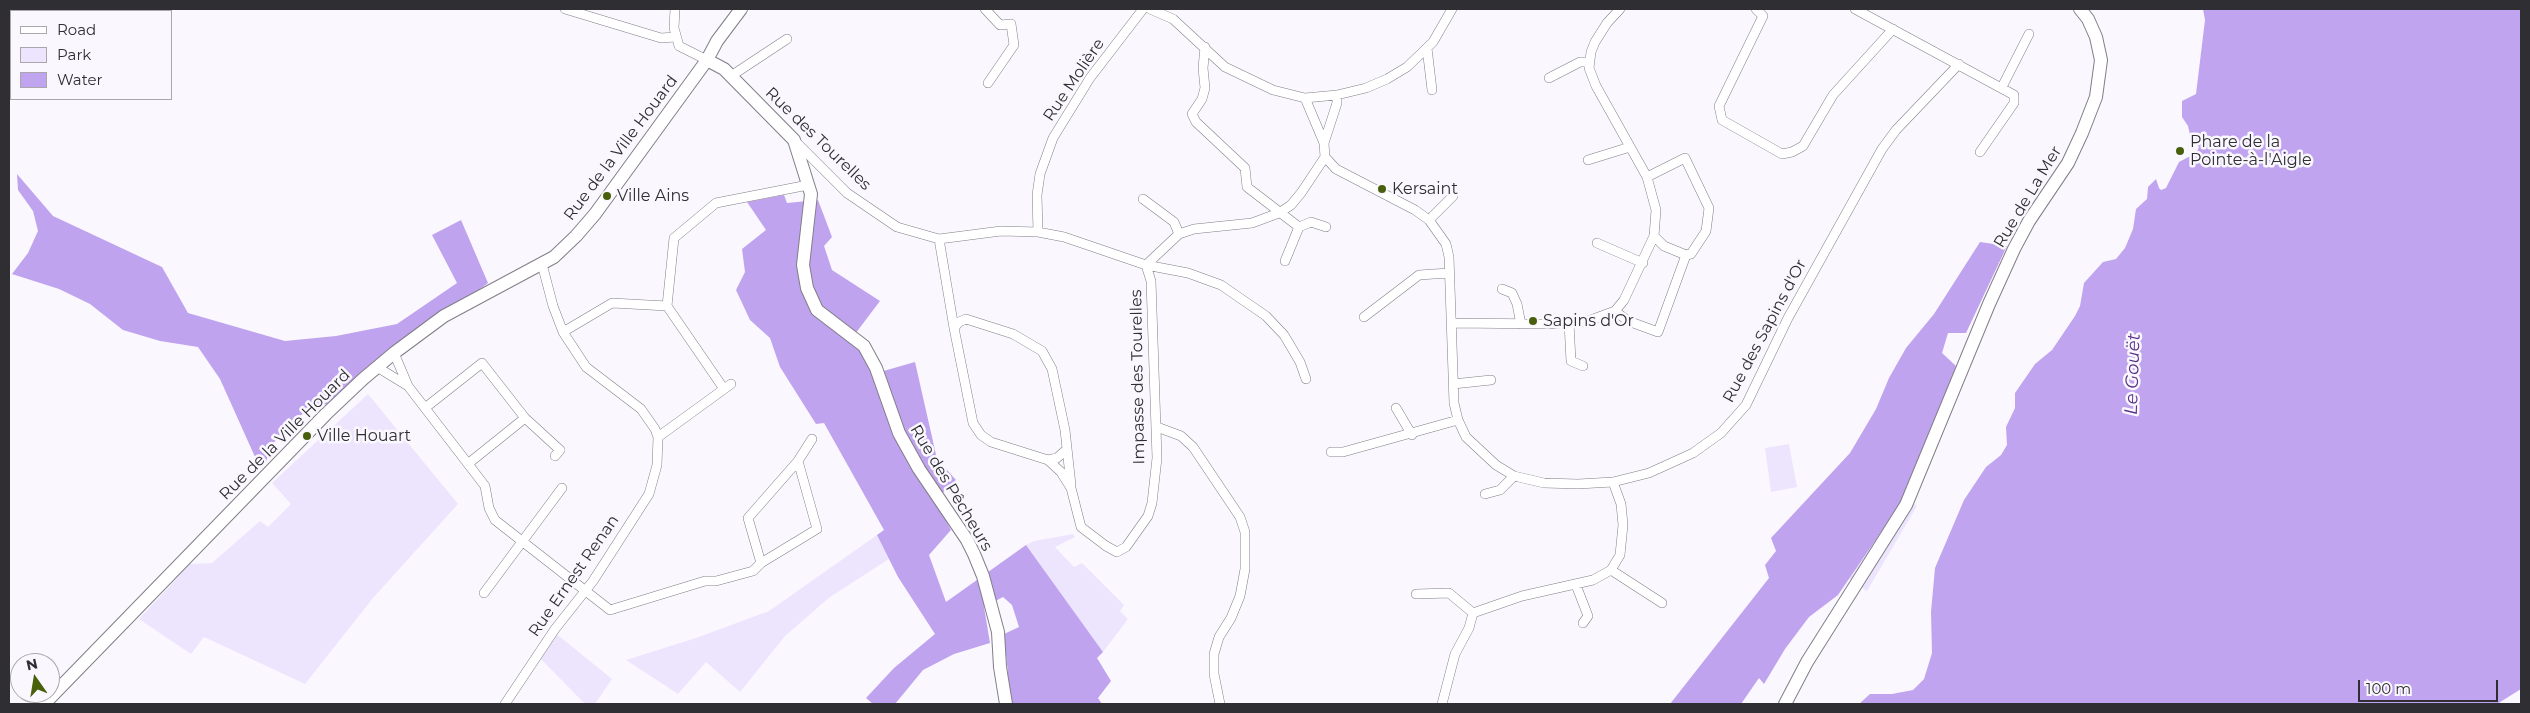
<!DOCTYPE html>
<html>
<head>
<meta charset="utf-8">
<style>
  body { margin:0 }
  #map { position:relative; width:2530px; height:713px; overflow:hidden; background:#faf8fe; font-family:Montserrat,sans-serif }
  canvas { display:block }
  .frame { position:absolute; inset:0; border:10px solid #2f2e32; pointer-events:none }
  .legend { position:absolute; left:10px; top:10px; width:162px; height:90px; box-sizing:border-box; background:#faf8fe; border:1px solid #a9a7ac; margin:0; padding:6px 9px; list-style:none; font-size:15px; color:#2f2e32 }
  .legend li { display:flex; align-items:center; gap:10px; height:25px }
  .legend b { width:25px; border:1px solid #a9a7ac }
  .north { position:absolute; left:10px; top:653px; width:50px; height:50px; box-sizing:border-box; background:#faf8fe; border:1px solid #a9a7ac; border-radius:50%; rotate:347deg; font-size:14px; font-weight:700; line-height:20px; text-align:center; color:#2f2e32 }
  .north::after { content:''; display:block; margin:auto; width:18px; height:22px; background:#485f0c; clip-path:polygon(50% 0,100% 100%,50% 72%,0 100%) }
  .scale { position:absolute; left:2358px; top:680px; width:140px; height:22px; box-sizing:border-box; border:2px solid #2f2e32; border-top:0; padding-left:6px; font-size:15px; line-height:18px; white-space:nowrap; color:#2f2e32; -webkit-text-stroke:4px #faf8fe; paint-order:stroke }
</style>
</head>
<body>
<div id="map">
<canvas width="2530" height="713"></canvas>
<div class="frame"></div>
<ul class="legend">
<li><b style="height:6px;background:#fff"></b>Road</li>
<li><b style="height:14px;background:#ede5fe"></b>Park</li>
<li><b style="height:14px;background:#c0a4ef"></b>Water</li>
</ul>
<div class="north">N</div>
<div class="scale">100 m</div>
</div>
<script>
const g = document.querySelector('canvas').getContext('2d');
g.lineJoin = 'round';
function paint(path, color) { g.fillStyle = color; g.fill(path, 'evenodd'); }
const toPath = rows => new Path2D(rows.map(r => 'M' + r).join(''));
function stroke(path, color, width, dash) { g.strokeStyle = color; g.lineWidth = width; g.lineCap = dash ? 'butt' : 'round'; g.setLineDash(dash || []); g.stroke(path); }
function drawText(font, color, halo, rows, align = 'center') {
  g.font = font + ' Montserrat,sans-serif'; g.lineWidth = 5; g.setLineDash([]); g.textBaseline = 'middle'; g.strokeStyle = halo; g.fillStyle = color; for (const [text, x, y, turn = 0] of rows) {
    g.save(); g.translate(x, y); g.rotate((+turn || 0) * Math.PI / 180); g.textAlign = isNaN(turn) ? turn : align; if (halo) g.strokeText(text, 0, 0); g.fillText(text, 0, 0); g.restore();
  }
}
paint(toPath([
  [368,394,458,504,373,598,305,684,204,637,191,654,139,619,190,564,212,563,260,521,268,527,291,504,272,483],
  [1789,444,1797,487,1771,492,1765,448],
  [1905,497,1917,506,1867,591,1849,579],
  [1073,534,1075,537,1055,547,1074,567,1082,563,1124,605,1120,611,1128,619,1103,652,1026,545,1034,541],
  [877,535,889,559,830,597,785,636,740,692,706,662,678,694,626,660,696,638,769,611],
  [546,634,559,636,612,679,595,704,585,704,534,652]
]), '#ede5fe');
paint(toPath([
  [17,174,53,216,162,267,188,313,285,341,336,336,397,324,457,283,432,235,461,220,488,283,332,402,305,412,287,427,271,446,266,462,260,468,220,379,198,347,160,341,123,330,90,304,59,289,12,274,28,253,38,231,33,211,18,190],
  [784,195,787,203,818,200,832,237,824,246,832,270,880,301,849,342,860,351,873,374,915,362,937,459,956,480,935,500,951,530,929,555,946,602,1026,545,1103,652,1097,658,1111,681,1098,698,1102,704,1011,704,1004,634,1019,627,1012,605,1003,597,984,607,990,643,954,654,923,670,895,704,873,704,866,698,894,668,935,634,898,577,877,535,884,530,824,423,816,424,780,367,770,338,750,320,736,290,745,272,742,249,766,230,747,202],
  [1980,242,2007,246,1966,333,1948,333,1942,353,1956,366,1905,497,1838,595,1809,617,1785,649,1764,684,1759,678,1741,704,1670,704,1769,578,1765,565,1776,551,1771,538,1850,453,1876,409,1889,378,1906,348,1934,314]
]), '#bfa3ee');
paint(toPath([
  [2203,9,2521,9,2521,689,2497,704,1859,704,1870,694,1892,694,1913,690,1924,679,1932,653,1931,612,1935,568,1964,500,1986,467,2001,455,2007,445,2006,427,2015,408,2015,393,2035,364,2052,350,2075,316,2080,306,2084,283,2103,262,2116,259,2125,248,2133,229,2136,209,2147,199,2148,187,2156,179,2159,188,2161,190,2166,188,2179,162,2196,153,2199,147,2191,139,2188,126,2182,117,2182,101,2196,94,2205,20]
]), '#c0a4ef');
const street = toPath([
  [565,9,661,38,675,37],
  [675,9,674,28,679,46,707,60],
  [985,9,1000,25,1011,24,1014,45,988,83],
  [1150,9,1173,19,1225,67,1273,90,1305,98,1337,95,1366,88,1387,79,1407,67,1433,42,1452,9],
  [1756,9,1763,16,1719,106,1722,120,1782,154,1792,152,1803,146,1833,95,1893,29],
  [1855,9,2014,95,2014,103,1980,152],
  [1205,47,1203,68,1205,88,1202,99,1192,114,1196,122,1245,168,1247,187,1299,227,1285,261],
  [1427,48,1432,90],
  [731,76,787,39],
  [1549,78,1580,62,1589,62],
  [2002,87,2029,34],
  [1337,95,1337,103,1324,143,1325,157,1336,169,1415,210,1429,220,1446,244,1449,257,1454,403,1458,420,1466,437,1496,465,1514,476,1544,483,1578,484,1613,482,1649,473,1693,453,1721,433,1746,405,1788,318,1882,149,1896,130,1959,64],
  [1305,98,1324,143],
  [796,142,847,193,897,227,939,239,1001,231,1038,232,1064,237,1146,265,1188,273,1221,285,1266,316,1284,335,1300,362,1306,379],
  [1588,160,1630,147],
  [1647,177,1685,158,1709,208,1706,231,1691,254,1686,255,1664,246,1654,236],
  [1143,199,1174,222,1179,234],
  [1429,220,1453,196],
  [1299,227,1311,222,1326,227],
  [1038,232,1037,195,1040,174,1053,138,1090,78,1143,9],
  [939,239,954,328,973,423,981,435,991,442,1048,460,1057,458,1067,449],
  [1597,243,1643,263],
  [1146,265,1179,234,1194,229,1252,223,1279,213,1291,205,1301,193,1325,157],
  [1502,289,1512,293,1517,304,1521,324],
  [667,306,674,238,716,203,808,185],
  [667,306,724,389],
  [1615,311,1628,321,1658,332,1686,255],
  [1364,317,1419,275,1449,273],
  [1452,323,1548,324,1588,321,1615,311,1624,300,1654,236,1656,210,1647,177,1596,86,1589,68,1591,52,1595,42,1607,23,1620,9],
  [1569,323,1571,361,1583,366],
  [954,328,959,322,966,319,1013,334,1042,351,1052,369,1065,430,1071,485],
  [563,332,612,303,667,306],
  [394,353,408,386,485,486,489,508,495,520,610,610,705,581,716,581,753,571,761,563,817,529,798,461],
  [377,367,408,386],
  [1453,384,1491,380],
  [425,408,482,363,525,418,560,450,555,456],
  [1396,408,1412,435],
  [1157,427,1181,436,1193,447,1240,517,1245,532,1245,569,1240,596,1231,618,1219,637,1214,654,1214,674,1220,704],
  [658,437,731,384],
  [1331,452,1343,452,1458,420],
  [1048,460,1061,472,1071,488,1081,527,1106,546,1117,552,1126,547,1148,516,1152,503,1157,458,1151,281,1146,265],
  [469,463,525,418],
  [1485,494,1500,490,1514,476],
  [761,563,748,518,798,461,812,439],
  [1611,570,1662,603],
  [1576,585,1588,616,1583,623],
  [484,593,562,488],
  [1416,594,1449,593,1473,613],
  [505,704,555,629,593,581,649,494,657,465,658,437,655,429,641,409,586,367,563,332,553,306,542,264],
  [1442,704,1455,654,1469,628,1473,613,1522,596,1593,580,1611,570,1620,555,1623,525,1621,504,1613,482]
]);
const secondary = toPath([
  [707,60,724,69,794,140,811,194,803,265,807,288,817,310,864,346,876,368,899,433,919,469,967,540,974,554,983,576,998,632,1000,667,1006,704],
  [44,704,326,414,363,379,394,353,444,316,554,257,576,236,595,214,707,60,717,41,741,9],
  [1785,704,1807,662,1906,505,1989,304,2014,249,2029,221,2068,163,2082,133,2096,97,2101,60,2096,37,2088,19,2080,9]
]);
stroke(street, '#817e87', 10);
stroke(secondary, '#817e87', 14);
stroke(street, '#fff', 9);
stroke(secondary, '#fff', 12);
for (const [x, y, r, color] of [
  [2180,151,5,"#485f0c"],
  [1382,189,5,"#485f0c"],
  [607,196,5,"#485f0c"],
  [1533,321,5,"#485f0c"],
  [307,436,5,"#485f0c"]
]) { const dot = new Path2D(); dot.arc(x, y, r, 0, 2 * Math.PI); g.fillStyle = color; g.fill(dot); stroke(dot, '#faf8fe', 2); }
drawText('16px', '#2f2e32', '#faf8fe', [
  ["Rue Molière",1074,80,-56],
  ["Rue des Tourelles",818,139,44],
  ["Rue de la Ville Houard",621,148,-53],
  ["Rue de La Mer",2028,197,-59],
  ["Rue des Sapins d'Or",1765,331,-62],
  ["Impasse des Tourelles",1138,377,-91],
  ["Rue de la Ville Houard",285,435,-45],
  ["Rue des Pêcheurs",951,488,59],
  ["Rue Ernest Renan",574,576,-55]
]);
drawText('16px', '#2f2e32', '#faf8fe', [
  ["Phare de la",2190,142],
  ["Pointe-à-l'Aigle",2190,160],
  ["Kersaint",1392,189],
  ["Ville Ains",617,196],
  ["Sapins d'Or",1543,321],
  ["Ville Houart",317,436]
], 'left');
drawText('italic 18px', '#583187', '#faf8fe', [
  ["Le Gouët",2133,374,-88]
]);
</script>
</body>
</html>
